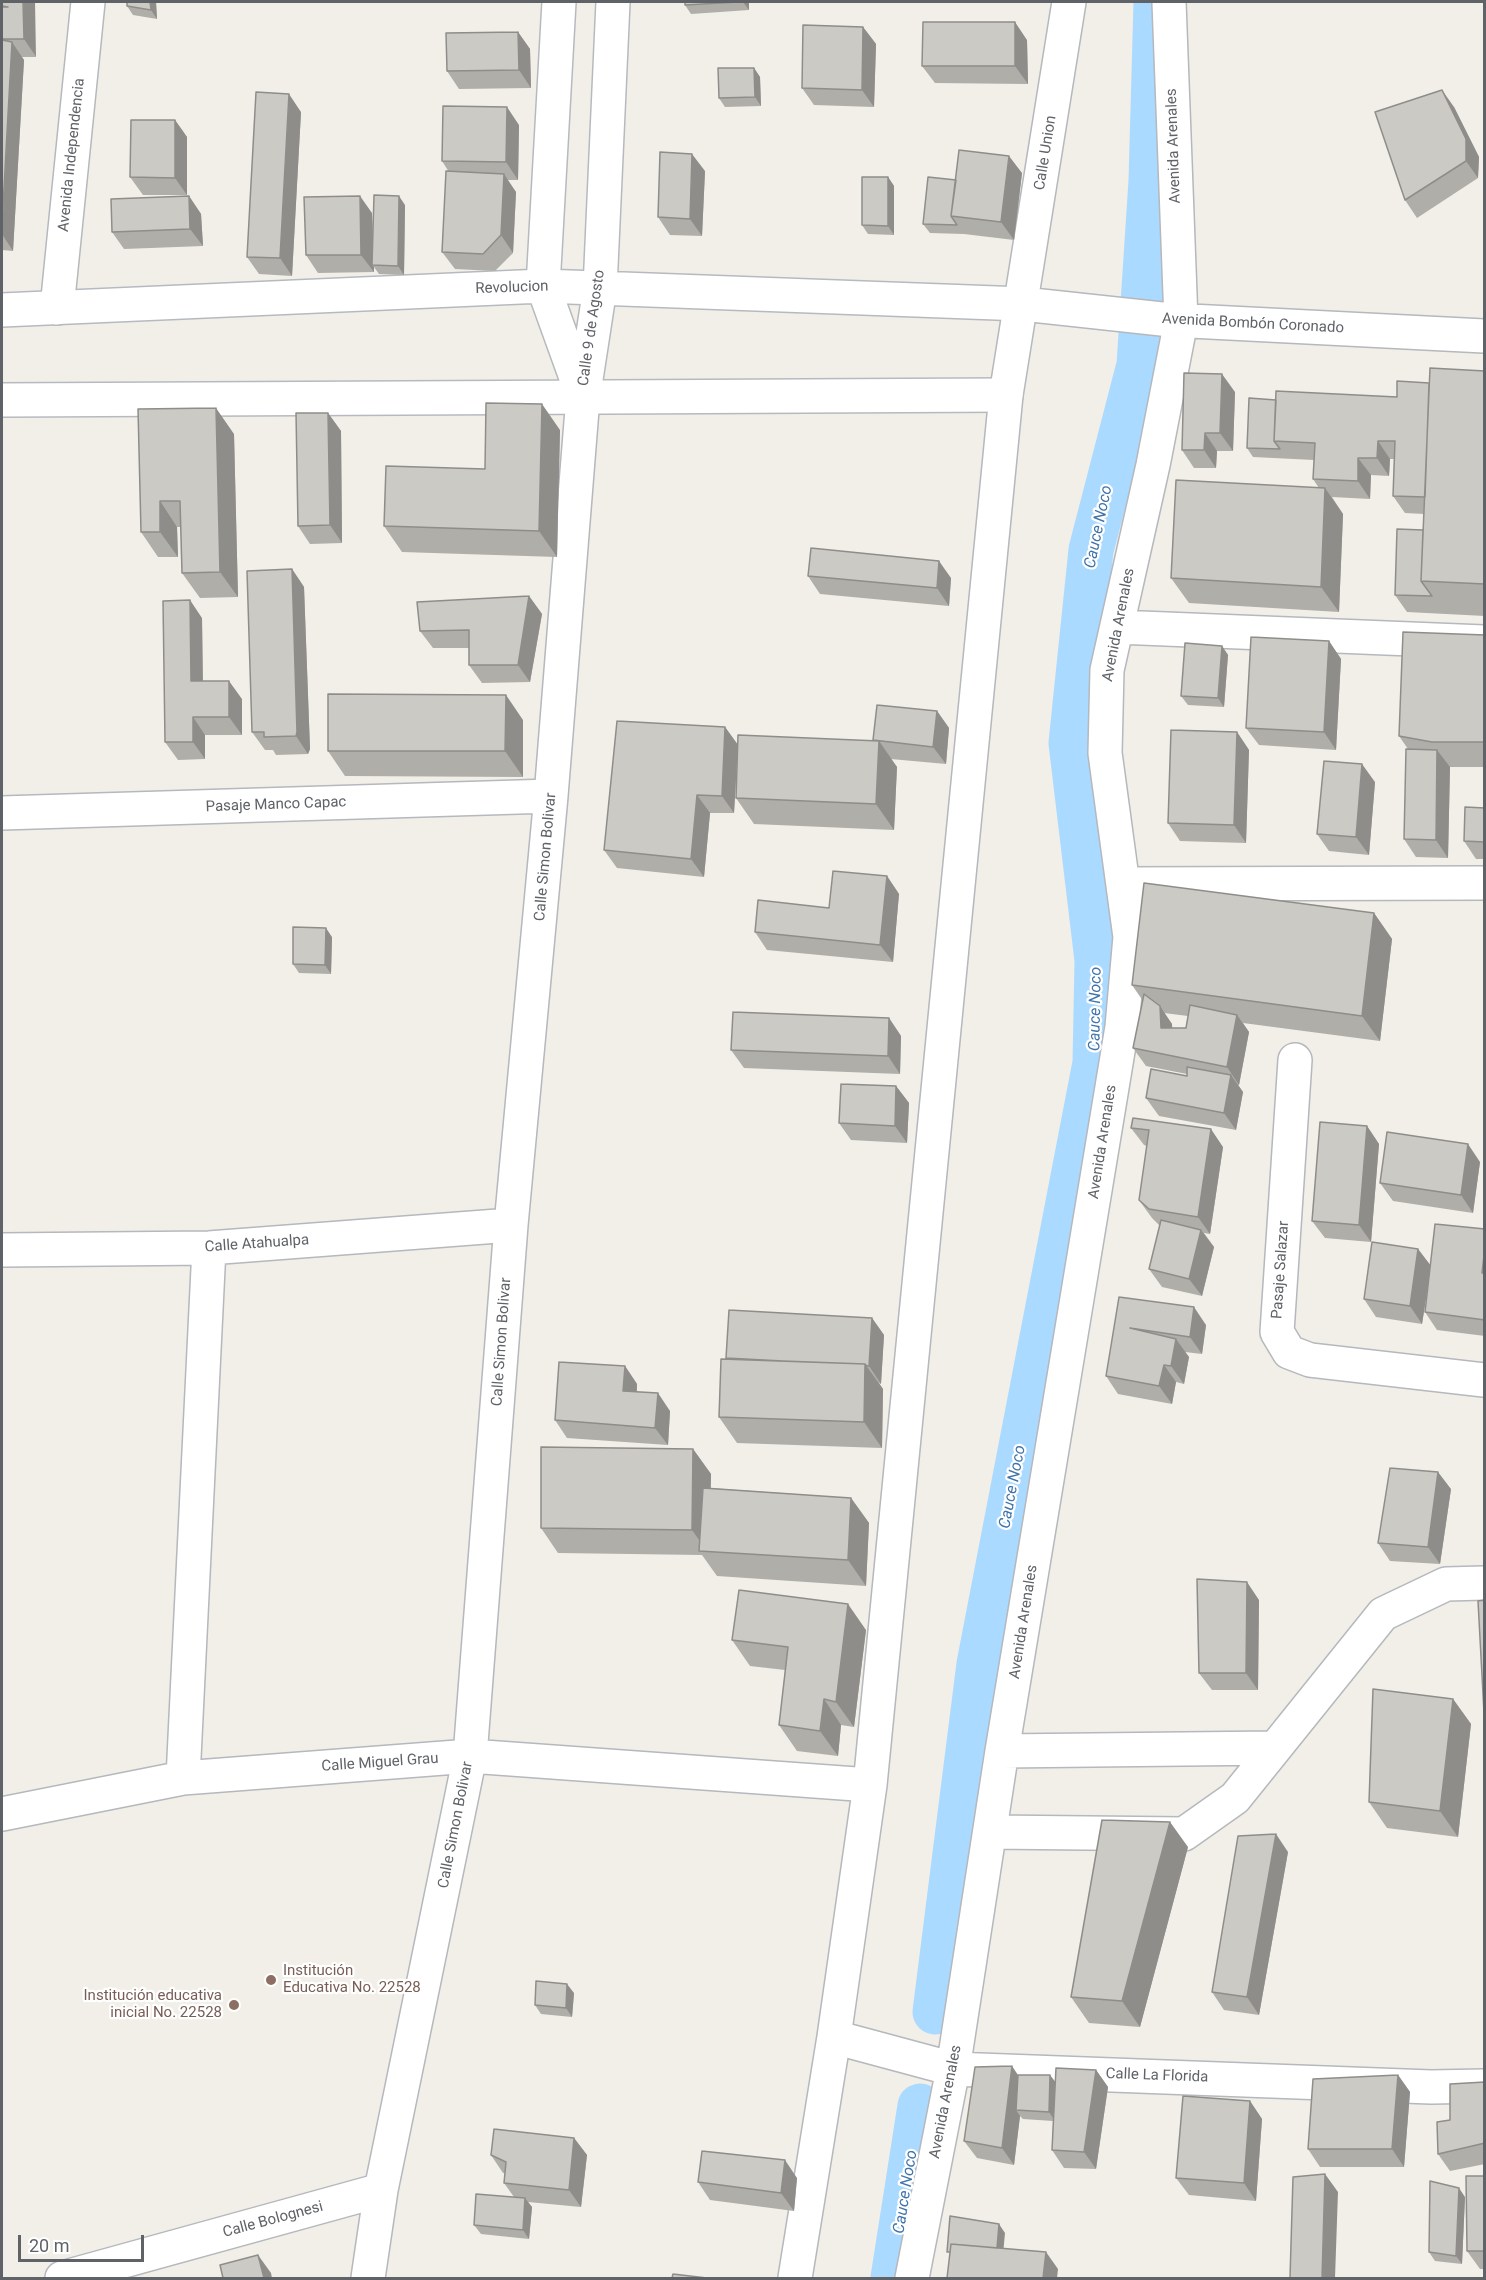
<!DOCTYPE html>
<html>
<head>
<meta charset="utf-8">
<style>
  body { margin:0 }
  #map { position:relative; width:1486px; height:2280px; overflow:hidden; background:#f1efe8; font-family:Roboto,sans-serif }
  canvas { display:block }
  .frame { position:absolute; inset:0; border:3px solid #5f6368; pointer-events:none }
  .scale { position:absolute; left:18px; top:2235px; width:126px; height:27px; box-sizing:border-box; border:3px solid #5f6368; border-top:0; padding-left:8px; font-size:18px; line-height:21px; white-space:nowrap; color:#5f6368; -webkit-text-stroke:4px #fff; paint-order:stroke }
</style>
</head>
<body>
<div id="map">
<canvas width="1486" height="2280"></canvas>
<div class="frame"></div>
<div class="scale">20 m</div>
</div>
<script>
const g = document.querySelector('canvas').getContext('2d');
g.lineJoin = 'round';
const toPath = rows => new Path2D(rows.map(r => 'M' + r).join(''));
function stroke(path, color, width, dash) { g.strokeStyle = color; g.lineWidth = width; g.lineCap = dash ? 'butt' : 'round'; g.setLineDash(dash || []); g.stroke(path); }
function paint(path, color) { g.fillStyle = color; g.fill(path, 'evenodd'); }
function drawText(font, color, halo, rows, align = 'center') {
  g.font = font + ' Roboto,sans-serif'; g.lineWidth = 4.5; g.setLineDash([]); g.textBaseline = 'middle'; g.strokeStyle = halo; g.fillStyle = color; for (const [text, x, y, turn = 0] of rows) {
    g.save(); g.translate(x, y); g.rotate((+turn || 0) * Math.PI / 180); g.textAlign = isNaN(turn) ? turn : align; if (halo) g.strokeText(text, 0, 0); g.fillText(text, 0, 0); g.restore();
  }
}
stroke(toPath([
  [935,2012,979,1664,1095,1063,1097,960,1071,743,1091,550,1139,365,1151,181,1156,2],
  [893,2278,920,2106]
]), '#aadaff', 45);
const street = toPath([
  [1023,304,1171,320,1484,336],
  [57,308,88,2],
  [1117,627,1484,642],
  [2,813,551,796],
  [1123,884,1484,883],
  [1295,1060,1277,1332,1289,1352,1310,1360,1484,1380],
  [2,1250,209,1248,511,1225],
  [1002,1751,1275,1748],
  [183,1778,209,1248],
  [2,1814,183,1778,470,1756,870,1785],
  [990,1832,1184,1834,1235,1798,1383,1614,1446,1584,1484,1583],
  [834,2037,953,2069,1431,2087,1484,2086],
  [62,2278,381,2190],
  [368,2278,381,2190,470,1756,511,1225,551,796,583,397],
  [795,2278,834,2037,870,1785,1006,395,1069,2],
  [912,2278,953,2069,1002,1751,1122,1027,1130,937,1105,753,1107,670,1153,465,1181,321,1169,2]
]);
const secondary = toPath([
  [559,2,543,286,583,397],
  [2,310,543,286,1023,304],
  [584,392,600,288,613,2],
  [2,400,1006,395]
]);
stroke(street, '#b5b8bc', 36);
stroke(secondary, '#b6babf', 36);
stroke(street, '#fff', 33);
stroke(secondary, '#fff', 33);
paint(toPath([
  [2,2,36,57,22,57,24,60,13,251,2,250],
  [156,2,157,19,133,15,127,6],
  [685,2,749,2,749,10,691,14,685,5],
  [863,27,876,44,874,107,814,105,802,88],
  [518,32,530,49,531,88,459,89,447,71],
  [1027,40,1028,84,935,83,922,66],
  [754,68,760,77,761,106,725,107,719,98],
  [1454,107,1479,157,1478,178,1417,218,1405,200],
  [301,112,292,276,259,274,247,257],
  [175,120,187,137,187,195,143,195,130,177],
  [519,125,518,180,507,180,516,192,513,253,495,271,455,269,442,252,449,172,442,161],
  [705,171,702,236,670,235,658,217],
  [1022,173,1014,240,964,234,930,233,923,224,956,180],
  [888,177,894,186,894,235,868,234,862,225],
  [189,196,201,214,203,246,124,249,112,232],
  [405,205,404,275,379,274,374,267,374,272,318,273,306,255,372,213,373,247],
  [1485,371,1485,616,1407,612,1395,595,1423,530,1424,514,1405,513,1393,496,1394,459,1390,459,1389,476,1371,475,1370,499,1332,497,1343,514,1339,612,1189,603,1171,578,1319,488,1313,479,1314,460,1253,457,1247,448,1276,400,1397,397,1429,383],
  [1235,392,1233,451,1217,451,1216,468,1194,468,1182,450],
  [138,409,234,434,238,597,200,598,182,573,181,527,177,527,178,557,158,557,141,532],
  [328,413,341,431,342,543,310,544,298,526],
  [560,430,557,557,402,552,384,526,485,469],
  [292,569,304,587,310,749,308,754,276,755,273,750,265,750,252,732],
  [808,576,951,578,949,606,820,594],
  [529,596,542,614,530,682,482,683,469,665,469,648,433,648,420,631],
  [202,618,203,681,242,699,242,735,205,735,205,759,178,760,165,742],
  [1485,635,1485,767,1450,767,1448,858,1416,857,1404,839,1408,749,1399,736],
  [1329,641,1341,659,1336,750,1259,745,1246,728],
  [1222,646,1228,655,1224,707,1188,705,1181,696],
  [937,711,949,728,946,764,891,759,897,767,894,830,754,824,736,798,873,741],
  [523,720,523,777,345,776,328,751],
  [725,727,738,745,734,813,710,813,704,877,617,868,604,850],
  [1237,732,1249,750,1246,843,1180,841,1168,823],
  [1375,782,1369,855,1329,851,1317,834],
  [1485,808,1485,859,1476,859,1464,841],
  [887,876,899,894,893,962,767,950,755,932,829,908],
  [1374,913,1392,939,1380,1041,1243,1023,1249,1032,1239,1085,1238,1085,1243,1092,1236,1130,1159,1116,1146,1098,1187,1076,1187,1074,1146,1066,1133,1048,1143,1001,1132,985],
  [1164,1013,1188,1016,1186,1028,1172,1028,1172,1024],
  [332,937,331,974,299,973,293,964],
  [889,1018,901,1036,900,1074,744,1068,731,1050],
  [896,1086,909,1103,907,1143,851,1140,839,1123],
  [1133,1118,1223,1147,1210,1234,1204,1233,1214,1247,1202,1296,1162,1287,1149,1269,1160,1226,1152,1218,1139,1200,1147,1146,1144,1145,1131,1128],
  [1367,1126,1379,1144,1371,1242,1325,1238,1312,1221],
  [1480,1162,1473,1213,1393,1201,1380,1183],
  [1485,1229,1485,1336,1437,1330,1425,1312,1428,1287,1422,1324,1376,1317,1364,1299,1418,1249,1430,1265],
  [1119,1297,1206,1325,1202,1354,1185,1352,1189,1357,1184,1384,1176,1382,1172,1404,1118,1394,1106,1376],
  [872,1318,884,1335,881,1384,879,1383,883,1389,882,1448,737,1443,719,1417,727,1359,726,1358],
  [625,1366,637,1384,637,1392,670,1411,668,1445,567,1438,555,1420],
  [693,1449,711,1474,710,1488,851,1498,869,1523,866,1586,717,1576,702,1555,558,1553,541,1528],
  [1451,1489,1440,1564,1390,1561,1378,1543],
  [1259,1600,1258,1690,1212,1690,1199,1673],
  [866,1630,854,1727,841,1725,838,1756,797,1751,779,1725,785,1670,750,1666,732,1640],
  [1453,1699,1471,1724,1458,1837,1387,1828,1369,1802],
  [1188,1847,1140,2027,1089,2023,1071,1997],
  [1288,1852,1259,2015,1224,2010,1212,1992],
  [574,1993,572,2017,541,2014,535,2005],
  [1096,2070,1108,2087,1096,2169,1064,2168,1052,2150,1053,2121,1023,2119,1020,2116,1014,2165,977,2158,964,2141,1018,2075,1055,2082],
  [1398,2075,1410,2092,1404,2167,1320,2167,1308,2149],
  [1485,2082,1485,2164,1450,2171,1438,2154,1450,2120],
  [1250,2101,1262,2119,1256,2201,1189,2195,1176,2178],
  [574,2138,587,2155,581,2207,528,2202,532,2207,529,2239,481,2234,474,2225,514,2197,504,2183,505,2173,503,2173,491,2155],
  [1485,2176,1485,2269,1480,2269,1467,2251],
  [797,2178,794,2211,710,2200,698,2182],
  [1465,2197,1462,2264,1435,2261,1429,2252]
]), '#afaea9');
paint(toPath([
  [23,2,35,2,36,57,24,39],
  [150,2,156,2,157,19,151,10],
  [743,2,749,2,749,10],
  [1015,22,1027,40,1028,84,1015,66],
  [863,27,876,44,874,107,862,90],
  [518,32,530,49,531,88,519,70],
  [12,42,24,60,13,251,2,234],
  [754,68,760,77,761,106,755,97],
  [1442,90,1454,107,1479,157,1478,178,1466,161],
  [289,94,301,112,292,276,280,258],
  [507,107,519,125,518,180,506,162],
  [175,120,187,137,187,195,175,178],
  [692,154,705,171,702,236,690,219],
  [1009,156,1022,173,1014,240,1001,222],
  [504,174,516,192,513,253,501,235],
  [888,177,894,186,894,235,888,226],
  [189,196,201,214,203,246,190,229],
  [360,196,372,213,374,265,372,265,374,267,374,272,361,255],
  [399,196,405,205,404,275,398,266],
  [1222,374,1235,392,1233,451,1220,433],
  [542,404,560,430,557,557,539,531],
  [216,408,234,434,238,597,220,572],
  [328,413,341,431,342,543,330,525],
  [1205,433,1217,451,1216,468,1204,450],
  [1378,441,1390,459,1389,476,1377,458],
  [1358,458,1371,475,1370,499,1358,481],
  [1325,488,1343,514,1339,612,1321,587],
  [160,501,177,527,178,557,160,532],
  [939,561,951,578,949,606,937,588],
  [292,569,304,587,310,749,308,754,296,736],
  [529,596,542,614,530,682,518,665],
  [190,600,202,618,203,699,191,681],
  [1329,641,1341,659,1336,750,1324,732],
  [1222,646,1228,655,1224,707,1218,698],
  [229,681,242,699,242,735,229,717],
  [506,695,523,720,523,777,505,751],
  [937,711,949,728,946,764,933,747],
  [193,717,205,735,205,759,193,742],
  [725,727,738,745,734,813,722,796],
  [1237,732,1249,750,1246,843,1234,825],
  [879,741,897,767,894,830,876,804],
  [1437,750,1450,767,1448,858,1436,840],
  [1362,764,1375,782,1369,855,1356,837],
  [697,795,710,813,704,877,691,859],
  [887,876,899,894,893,962,880,945],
  [1374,913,1392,939,1380,1041,1362,1016],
  [326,928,332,937,331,974,325,965],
  [1160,1006,1172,1024,1173,1046,1161,1028],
  [1237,1015,1249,1032,1239,1085,1227,1067],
  [889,1018,901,1036,900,1074,888,1056],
  [1231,1075,1243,1092,1236,1130,1224,1113],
  [896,1086,909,1103,907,1143,895,1126],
  [1367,1126,1379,1144,1371,1242,1359,1225],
  [1211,1129,1223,1147,1210,1234,1198,1217],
  [1468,1144,1480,1162,1473,1213,1461,1195],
  [1201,1230,1214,1247,1202,1296,1189,1279],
  [1485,1247,1485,1277,1482,1273],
  [1418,1249,1431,1266,1422,1324,1410,1306],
  [1194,1307,1206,1325,1202,1354,1190,1337],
  [872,1318,884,1335,881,1384,869,1366],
  [1176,1339,1189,1357,1184,1384,1171,1366],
  [865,1364,883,1389,882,1448,864,1422],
  [1164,1365,1176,1382,1172,1404,1159,1386],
  [625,1366,637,1384,636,1409,623,1391],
  [658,1393,670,1411,668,1445,655,1428],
  [693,1449,711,1474,710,1551,707,1551,692,1530],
  [1438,1472,1451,1489,1440,1564,1428,1547],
  [851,1498,869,1523,866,1586,848,1560],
  [1247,1582,1259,1600,1258,1690,1246,1673],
  [848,1604,866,1630,854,1727,836,1702],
  [824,1699,841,1725,838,1756,820,1731],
  [1453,1699,1471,1724,1458,1837,1440,1811],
  [1170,1822,1188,1847,1140,2027,1122,2001],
  [1276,1834,1288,1852,1259,2015,1247,1997],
  [567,1984,574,1993,572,2017,566,2008],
  [1012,2066,1024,2084,1016,2110,1020,2116,1014,2165,1002,2148],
  [1096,2070,1108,2087,1096,2169,1084,2152],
  [1050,2075,1057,2084,1055,2121,1049,2112],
  [1398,2075,1410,2092,1404,2167,1392,2149],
  [1250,2101,1262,2119,1256,2201,1244,2183],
  [574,2138,587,2155,581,2207,569,2190],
  [785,2160,797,2178,794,2211,781,2193],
  [1325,2174,1338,2192,1335,2278,1322,2278],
  [1459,2188,1465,2197,1462,2264,1456,2256],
  [525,2198,532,2207,529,2239,523,2230],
  [999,2224,1005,2233,1002,2265,996,2256],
  [1046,2252,1058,2269,1057,2278,1043,2278],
  [258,2255,271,2273,272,2278,264,2278]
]), '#8f8d8a');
const building = toPath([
  [2,2,23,2,24,39,2,39,2,7,8,7,2,6,2,2],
  [127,2,150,2,151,10,127,6,127,2],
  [685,2,738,2,685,5,685,2],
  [923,22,1015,22,1015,66,922,66,923,22],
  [803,25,863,27,862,90,802,88,803,25],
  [518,32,519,70,447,71,446,33,518,32],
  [2,40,12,42,2,224,2,40],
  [718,68,754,68,755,97,719,98,718,68],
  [1442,90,1466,139,1466,161,1405,200,1375,112,1442,90],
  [256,92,289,94,280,258,247,257,256,92],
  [443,106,507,107,506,162,442,161,443,106],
  [131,120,175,120,175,178,130,177,131,120],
  [959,150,1009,156,1001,222,951,216,959,150],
  [660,152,692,154,690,219,658,217,660,152],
  [446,171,504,174,501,235,483,254,442,252,446,171],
  [862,177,888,177,888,226,862,225,862,177],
  [928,177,956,180,951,216,957,225,923,224,928,177],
  [374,195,399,196,398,266,372,265,374,195],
  [189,196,190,229,112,232,111,199,189,196],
  [360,196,361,255,306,255,304,197,360,196],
  [1430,368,1485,371,1485,584,1421,581,1430,368],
  [1184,373,1222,374,1220,433,1205,433,1204,450,1182,450,1184,373],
  [1397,381,1429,383,1425,497,1393,496,1395,441,1378,441,1377,458,1358,458,1358,481,1313,479,1315,443,1274,441,1276,391,1397,397,1397,381],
  [1249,398,1276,400,1274,441,1280,449,1247,448,1249,398],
  [486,403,542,404,539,531,384,526,386,466,485,469,486,403],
  [216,408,220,572,182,573,180,501,160,501,160,532,141,532,138,409,216,408],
  [296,413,328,413,330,525,298,526,296,413],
  [1176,480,1325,488,1321,587,1171,578,1176,480],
  [1397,529,1423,530,1421,581,1432,596,1395,595,1397,529],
  [811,548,939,561,937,588,808,576,811,548],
  [292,569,297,732,296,736,264,737,264,732,252,732,247,571,292,569],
  [529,596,518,665,469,665,469,630,420,631,417,602,529,596],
  [190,600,191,681,229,681,229,717,193,717,193,742,165,742,163,601,190,600],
  [1403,632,1485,635,1485,742,1432,742,1399,736,1403,632],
  [1251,637,1329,641,1324,732,1246,728,1251,637],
  [1185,643,1222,646,1218,698,1181,696,1185,643],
  [328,694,506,695,505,751,328,751,328,694],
  [877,705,937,711,933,747,873,740,877,705],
  [617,721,725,727,722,796,697,795,691,859,604,850,617,721],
  [1171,730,1237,732,1234,825,1168,823,1171,730],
  [738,735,879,741,876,804,736,798,738,735],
  [1406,749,1437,750,1436,840,1404,839,1406,749],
  [1324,761,1362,764,1356,837,1317,834,1324,761],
  [1465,807,1485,808,1485,842,1464,841,1465,807],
  [833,871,887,876,880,945,755,932,758,900,829,908,833,871],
  [1144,883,1374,913,1362,1016,1132,985,1144,883],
  [293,927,326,928,325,965,293,964,293,927],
  [1144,994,1160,1006,1161,1028,1186,1028,1190,1005,1237,1015,1227,1067,1133,1048,1144,994],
  [733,1012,889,1018,888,1056,731,1050,733,1012],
  [1187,1067,1231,1075,1224,1113,1146,1098,1151,1069,1187,1076,1187,1067],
  [841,1084,896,1086,895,1126,839,1123,841,1084],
  [1133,1118,1211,1129,1198,1217,1149,1209,1139,1200,1149,1130,1131,1128,1133,1118],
  [1320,1122,1367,1126,1359,1225,1312,1221,1320,1122],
  [1387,1132,1468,1144,1461,1195,1380,1183,1387,1132],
  [1161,1220,1201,1230,1189,1279,1149,1269,1161,1220],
  [1435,1224,1485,1229,1485,1247,1482,1273,1485,1273,1485,1320,1425,1312,1435,1224],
  [1372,1242,1418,1249,1410,1306,1364,1299,1372,1242],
  [1119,1297,1194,1307,1190,1337,1130,1328,1176,1339,1171,1366,1164,1365,1159,1386,1106,1376,1119,1297],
  [729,1310,872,1318,869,1366,867,1366,865,1364,783,1361,726,1358,729,1310],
  [721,1359,865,1364,864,1422,719,1417,721,1359],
  [559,1362,625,1366,623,1391,658,1393,655,1428,555,1420,559,1362],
  [541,1447,693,1449,692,1530,541,1528,541,1447],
  [1390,1468,1438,1472,1428,1547,1378,1543,1390,1468],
  [703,1488,851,1498,848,1560,699,1551,703,1488],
  [1197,1579,1247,1582,1246,1673,1199,1673,1197,1579],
  [739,1590,848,1604,836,1702,824,1699,820,1731,779,1725,788,1647,732,1640,739,1590],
  [1485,1600,1485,1713,1484,1713,1478,1601,1485,1600],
  [1373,1689,1453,1699,1440,1811,1369,1802,1373,1689],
  [1102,1820,1170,1822,1122,2001,1071,1997,1102,1820],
  [1276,1834,1247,1997,1212,1992,1238,1836,1276,1834],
  [536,1981,567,1984,566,2008,535,2005,536,1981],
  [1012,2066,1002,2148,964,2141,975,2067,1012,2066],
  [1056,2068,1096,2070,1084,2152,1052,2150,1056,2068],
  [1018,2075,1050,2075,1049,2112,1016,2110,1018,2075],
  [1398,2075,1392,2149,1308,2149,1313,2079,1398,2075],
  [1485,2082,1485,2143,1438,2154,1437,2122,1450,2120,1450,2084,1485,2082],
  [1183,2096,1250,2101,1244,2183,1176,2178,1183,2096],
  [494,2129,574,2138,569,2190,504,2183,506,2162,491,2155,494,2129],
  [702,2151,785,2160,781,2193,698,2182,702,2151],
  [1325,2174,1322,2278,1290,2278,1293,2177,1325,2174],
  [1466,2176,1485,2176,1485,2251,1467,2251,1466,2176],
  [1430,2181,1459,2188,1456,2256,1429,2252,1430,2181],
  [476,2194,525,2198,523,2230,474,2225,476,2194],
  [950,2216,999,2224,997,2248,951,2244,950,2252,947,2252,950,2216],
  [951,2244,1046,2252,1043,2278,947,2278,951,2244],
  [258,2255,264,2278,223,2278,220,2265,258,2255],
  [673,2274,707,2278,672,2278,673,2274]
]);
paint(building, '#cccac5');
stroke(building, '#8f8d8a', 1.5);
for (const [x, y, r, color] of [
  [271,1980,6,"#8d6e63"],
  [234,2005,6,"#8d6e63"]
]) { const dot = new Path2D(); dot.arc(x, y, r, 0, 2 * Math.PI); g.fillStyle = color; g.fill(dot); stroke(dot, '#fff', 2); }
drawText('15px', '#5f6368', '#fff', [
  ["Avenida Arenales",1174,146,-92],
  ["Calle Union",1046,153,-81],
  ["Avenida Independencia",72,155,-84],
  ["Revolucion",512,288,-2],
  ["Avenida Bombón Coronado",1253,324,3],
  ["Calle 9 de Agosto",592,328,-82],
  ["Avenida Arenales",1119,625,-79],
  ["Pasaje Manco Capac",276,805,-2],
  ["Calle Simon Bolivar",546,857,-85],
  ["Avenida Arenales",1103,1142,-81],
  ["Calle Atahualpa",257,1244,-4],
  ["Pasaje Salazar",1281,1270,-86],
  ["Calle Simon Bolivar",502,1342,-86],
  ["Avenida Arenales",1024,1622,-81],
  ["Calle Miguel Grau",380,1763,-4],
  ["Calle Simon Bolivar",456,1825,-79],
  ["Calle La Florida",1157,2076,2],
  ["Avenida Arenales",946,2102,-79],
  ["Calle Bolognesi",273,2220,-15]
]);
drawText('15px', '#785e54', '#fff', [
  ["Institución",283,1971],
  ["Educativa No. 22528",283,1988],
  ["Institución educativa",222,1996,"right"],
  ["inicial No. 22528",222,2013,"right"]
], 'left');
drawText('italic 16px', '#4174aa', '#fff', [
  ["Cauce Noco",1099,527,-78],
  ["Cauce Noco",1096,1009,-89],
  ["Cauce Noco",1013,1487,-79],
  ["Cauce Noco",906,2192,-81]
]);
</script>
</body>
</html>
